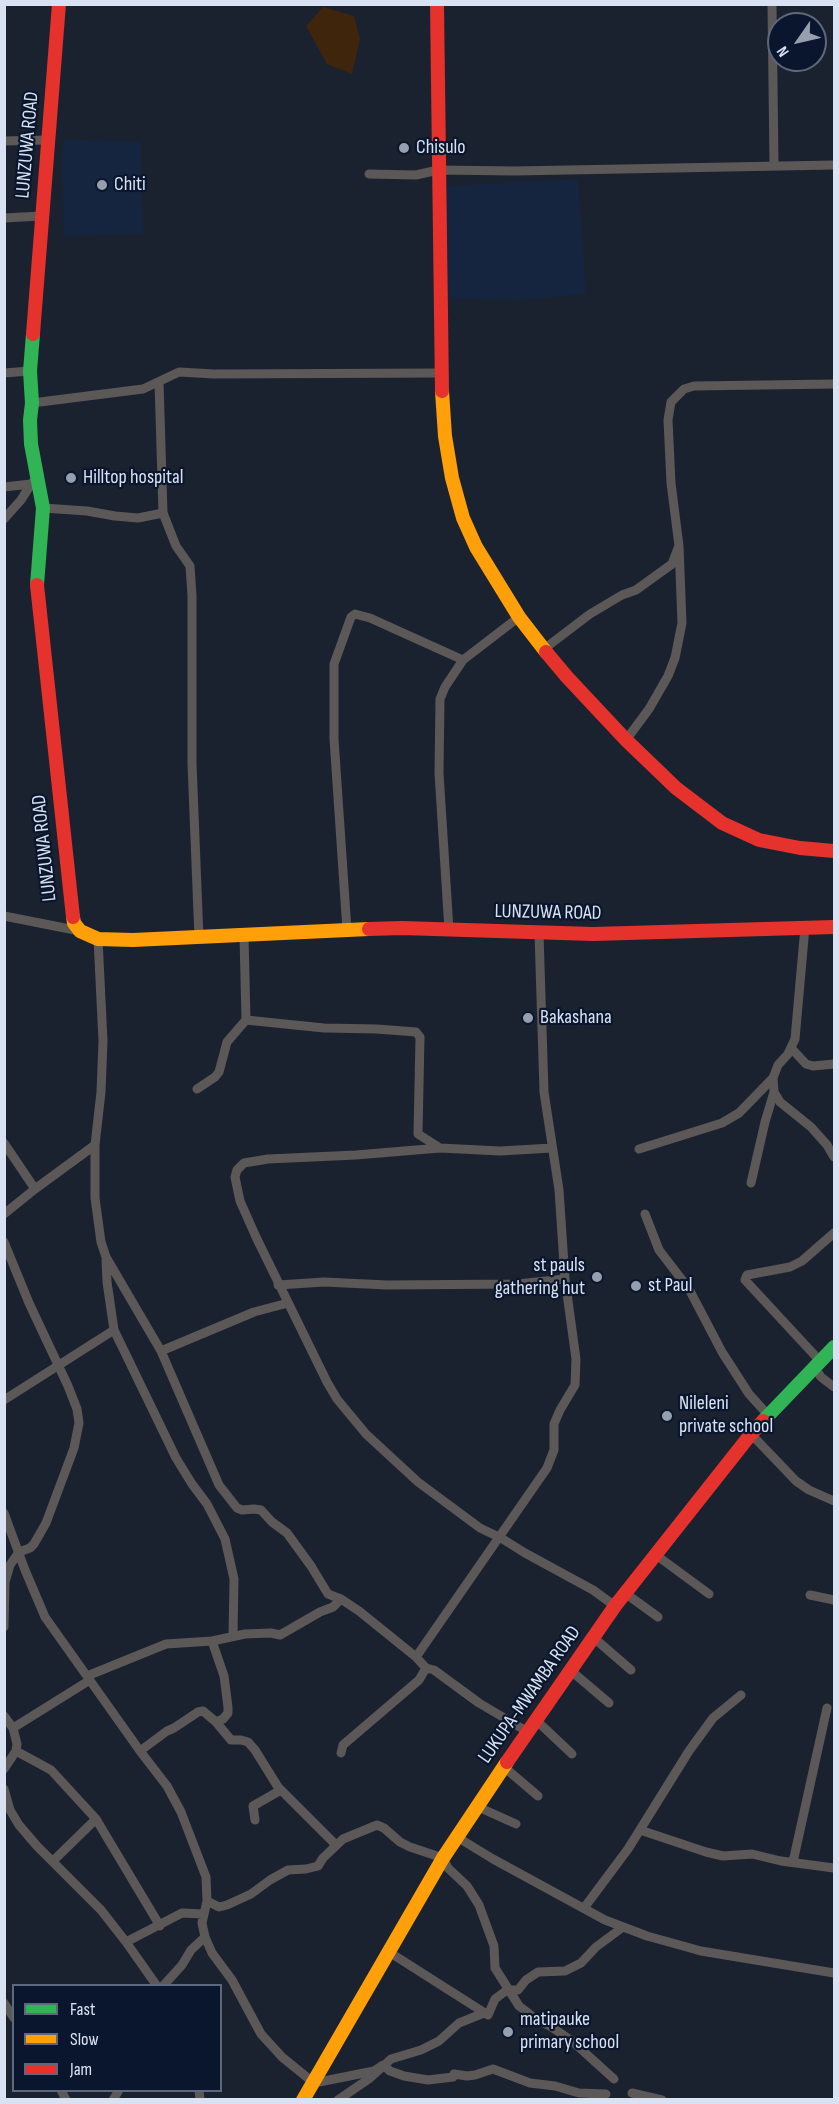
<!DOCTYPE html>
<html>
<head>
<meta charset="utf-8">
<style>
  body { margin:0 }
  #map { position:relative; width:839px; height:2104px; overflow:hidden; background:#1b222f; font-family:"Sofia Sans Condensed",sans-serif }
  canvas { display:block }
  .frame { position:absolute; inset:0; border:6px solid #d9e2f2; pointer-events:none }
  .legend { position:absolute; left:12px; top:1984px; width:210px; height:108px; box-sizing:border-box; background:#0a162d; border:2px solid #5d687c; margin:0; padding:8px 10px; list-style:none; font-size:18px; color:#d9e2f2 }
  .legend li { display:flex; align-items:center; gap:12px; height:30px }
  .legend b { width:30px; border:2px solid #5d687c }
  .north { position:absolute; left:767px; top:12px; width:60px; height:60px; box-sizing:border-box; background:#0a162d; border:2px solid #5d687c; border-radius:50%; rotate:236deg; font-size:16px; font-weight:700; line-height:24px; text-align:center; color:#d9e2f2 }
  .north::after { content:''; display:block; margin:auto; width:21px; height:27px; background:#969fae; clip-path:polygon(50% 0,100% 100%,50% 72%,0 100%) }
</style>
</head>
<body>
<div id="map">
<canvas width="839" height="2104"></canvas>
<div class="frame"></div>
<ul class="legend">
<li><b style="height:8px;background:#30b455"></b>Fast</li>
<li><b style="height:8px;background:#ff9f0a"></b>Slow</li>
<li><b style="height:8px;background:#e5322d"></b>Jam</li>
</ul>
<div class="north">N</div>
</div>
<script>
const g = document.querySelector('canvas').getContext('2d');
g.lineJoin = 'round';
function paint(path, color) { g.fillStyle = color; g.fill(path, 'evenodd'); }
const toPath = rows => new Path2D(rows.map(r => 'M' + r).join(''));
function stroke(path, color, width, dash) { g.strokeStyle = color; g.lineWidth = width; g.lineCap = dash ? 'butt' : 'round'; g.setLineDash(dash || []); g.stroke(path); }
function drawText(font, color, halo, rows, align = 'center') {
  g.font = font + ' "Sofia Sans Condensed",sans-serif'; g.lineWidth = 4.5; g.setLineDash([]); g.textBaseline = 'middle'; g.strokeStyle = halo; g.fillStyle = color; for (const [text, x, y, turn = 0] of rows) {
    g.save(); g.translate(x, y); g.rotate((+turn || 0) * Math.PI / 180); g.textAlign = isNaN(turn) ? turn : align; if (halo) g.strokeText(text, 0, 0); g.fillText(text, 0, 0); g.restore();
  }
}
paint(toPath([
  [64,139,141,142,143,234,64,236,62,157],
  [578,179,586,294,518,300,449,299,446,186]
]), '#16253f');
paint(toPath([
  [323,7,354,16,360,39,352,74,327,64,306,26]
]), '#3f250c');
stroke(toPath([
  [772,4,774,165],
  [4,141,49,140],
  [369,174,416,175,438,170,515,171,834,165],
  [4,218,41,216],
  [4,373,30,371],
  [159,382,163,513,176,546,190,566,192,596,192,764,199,938],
  [32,403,143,389,179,372,214,374,441,373],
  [4,487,31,484,33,482],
  [43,508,87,511,115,516,138,518,163,513],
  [4,519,21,500,31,484],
  [544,649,590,614,622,595,636,590,672,564,678,548],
  [626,740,649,709,668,676,675,658,682,623,679,546,671,483,668,420,671,402,684,389,694,386,834,384],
  [4,916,80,931],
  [805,927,795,1039,788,1054,778,1065,773,1078,774,1092,780,1102,811,1127,827,1145,834,1157],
  [347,930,334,739,334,664,351,617,355,614,370,618,463,660],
  [449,930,439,773,440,699,445,687,463,660,519,617],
  [98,939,103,1041,101,1092,95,1145,95,1198,101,1242,106,1257,161,1351,219,1485,237,1508,242,1510,254,1509,261,1510,272,1522,287,1533,311,1566,328,1594,341,1599,359,1611,416,1657,426,1668,434,1670,479,1703,528,1732],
  [246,1020,324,1028,377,1029,416,1032,420,1037,418,1134,440,1148],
  [792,1049,806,1064,813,1066,834,1064],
  [197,1089,215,1077,219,1072,227,1042,246,1020,244,936],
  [4,1143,35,1189],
  [552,1148,500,1151,440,1148,356,1155,268,1159,244,1163,237,1170,235,1177,240,1201,256,1237,327,1382,337,1399,366,1434,418,1482,480,1528,501,1538,525,1553,593,1590,615,1606],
  [639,1149,722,1123,739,1113,773,1078],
  [751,1183,765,1122,774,1092],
  [4,1214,35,1189,95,1145],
  [645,1214,659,1250,689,1289,722,1352,749,1394,769,1416],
  [4,1242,29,1303,68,1386,77,1409,79,1423,74,1448,46,1523,34,1544,30,1548,19,1552,10,1565,5,1582,4,1627],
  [106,1260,107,1282,114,1330,176,1458,192,1484,207,1504,225,1539,234,1579,233,1636],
  [278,1285,324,1282,387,1285,518,1284,565,1279],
  [161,1351,254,1312,288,1303],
  [820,1361,745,1280,747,1275,790,1267,802,1261,834,1233],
  [815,1368,821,1377,834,1387],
  [4,1400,114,1330],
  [751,1434,796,1481,809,1490,834,1501],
  [4,1513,25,1570,45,1617,140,1751,167,1786,181,1812,206,1877,207,1901,202,1923,205,1937,212,1953,232,1980,261,2034,282,2057,314,2083,374,2071,383,2065,390,2071,404,2076,428,2080,453,2077,454,2074,467,2076,475,2075,493,2069,530,2083,555,2086,579,2093,606,2094],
  [656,1555,709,1594],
  [625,1593,658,1617],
  [810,1595,834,1600],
  [594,1638,631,1670],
  [212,1641,224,1676,228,1707,228,1713,223,1719,216,1722],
  [416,1657,547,1468,554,1450,554,1424,560,1410,575,1385,576,1359,565,1279,559,1190,544,1092,539,933],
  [570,1670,609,1703],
  [87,1676,166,1644,212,1641,245,1634,271,1633,280,1635,320,1612,333,1607,341,1599],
  [4,1716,13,1728,17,1744,16,1751,4,1769],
  [537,1721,572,1754],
  [13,1728,90,1680],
  [16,1751,51,1770,96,1819,160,1926],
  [140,1751,167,1731,174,1728,198,1712,203,1711,216,1722,231,1740,241,1740,248,1742,255,1750,278,1787,336,1845],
  [341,1753,343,1745,419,1680,426,1668],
  [504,1767,538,1796],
  [4,1789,10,1810,19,1825,37,1846,101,1910,126,1942,157,1986],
  [476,1806,516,1824],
  [255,1820,253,1806,281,1790],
  [640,1830,706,1852,723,1856,752,1854,781,1861,834,1868],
  [457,1837,493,1859,605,1920,647,1936,701,1951,834,1973],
  [53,1861,96,1819],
  [793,1862,827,1708],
  [207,1901,219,1907,227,1905,251,1894,270,1880,288,1870,306,1869,318,1866,323,1858,343,1839,377,1825,384,1828,400,1842,410,1847,443,1858,448,1868,467,1886,479,1905,494,1946,495,1968,519,2006,536,2019,550,2026,572,2041,614,2079],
  [584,1908,628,1849,689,1751,713,1718,741,1695],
  [126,1942,182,1913,204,1914],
  [389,1952,488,2015,495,1999,507,1990,518,1990,526,1980,538,1972,565,1971,581,1963,596,1947,623,1927],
  [163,1986,182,1965,191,1950,205,1937],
  [4,2003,14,2018],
  [61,2090,66,2100],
  [199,2090,200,2100],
  [632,2093,662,2100],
  [113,2100,119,2090],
  [338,2100,370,2078,391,2059,421,2050,439,2041,459,2023,484,2013]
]), '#5b5857', 9);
stroke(toPath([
  [33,334,30,371,32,403,30,420,31,444,43,508,37,585],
  [763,1421,834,1347]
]), '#30b455', 14);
stroke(toPath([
  [442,391,445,436,452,478,463,518,476,547,519,617,546,652],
  [73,917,74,923,80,931,98,939,133,940,369,929],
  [303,2100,443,1858,507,1762]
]), '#ff9f0a', 14);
stroke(toPath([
  [437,4,442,391],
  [33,334,59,4],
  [37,585,73,917],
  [546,652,567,677,626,740,676,788,722,823,759,840,800,848,834,851],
  [369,929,402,928,593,934,834,927],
  [507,1762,615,1606,751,1434,763,1421]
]), '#e5322d', 14);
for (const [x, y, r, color] of [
  [404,148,6,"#969fae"],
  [102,185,6,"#969fae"],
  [71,478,6,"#969fae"],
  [528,1018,6,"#969fae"],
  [597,1277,6,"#969fae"],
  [636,1286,6,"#969fae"],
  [667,1416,6,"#969fae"],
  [508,2032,6,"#969fae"]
]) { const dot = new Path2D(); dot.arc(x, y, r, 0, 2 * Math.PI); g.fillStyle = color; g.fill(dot); stroke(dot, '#0a162d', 2); }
drawText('20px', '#d9e2f2', '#0a162d', [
  ["LUNZUWA ROAD",28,145,-85],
  ["LUNZUWA ROAD",45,848,-96],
  ["LUNZUWA ROAD",548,913,1],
  ["LUKUPA-MWAMBA ROAD",530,1695,-55]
]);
drawText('20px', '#d9e2f2', '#0a162d', [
  ["Chisulo",416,148],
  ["Chiti",114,185],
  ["Hilltop hospital",83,478],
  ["Bakashana",540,1018],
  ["st pauls",585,1266,"right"],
  ["gathering hut",585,1289,"right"],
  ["st Paul",648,1286],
  ["Nileleni",679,1404],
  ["private school",679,1427],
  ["matipauke",520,2020],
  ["primary school",520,2043]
], 'left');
</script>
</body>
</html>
